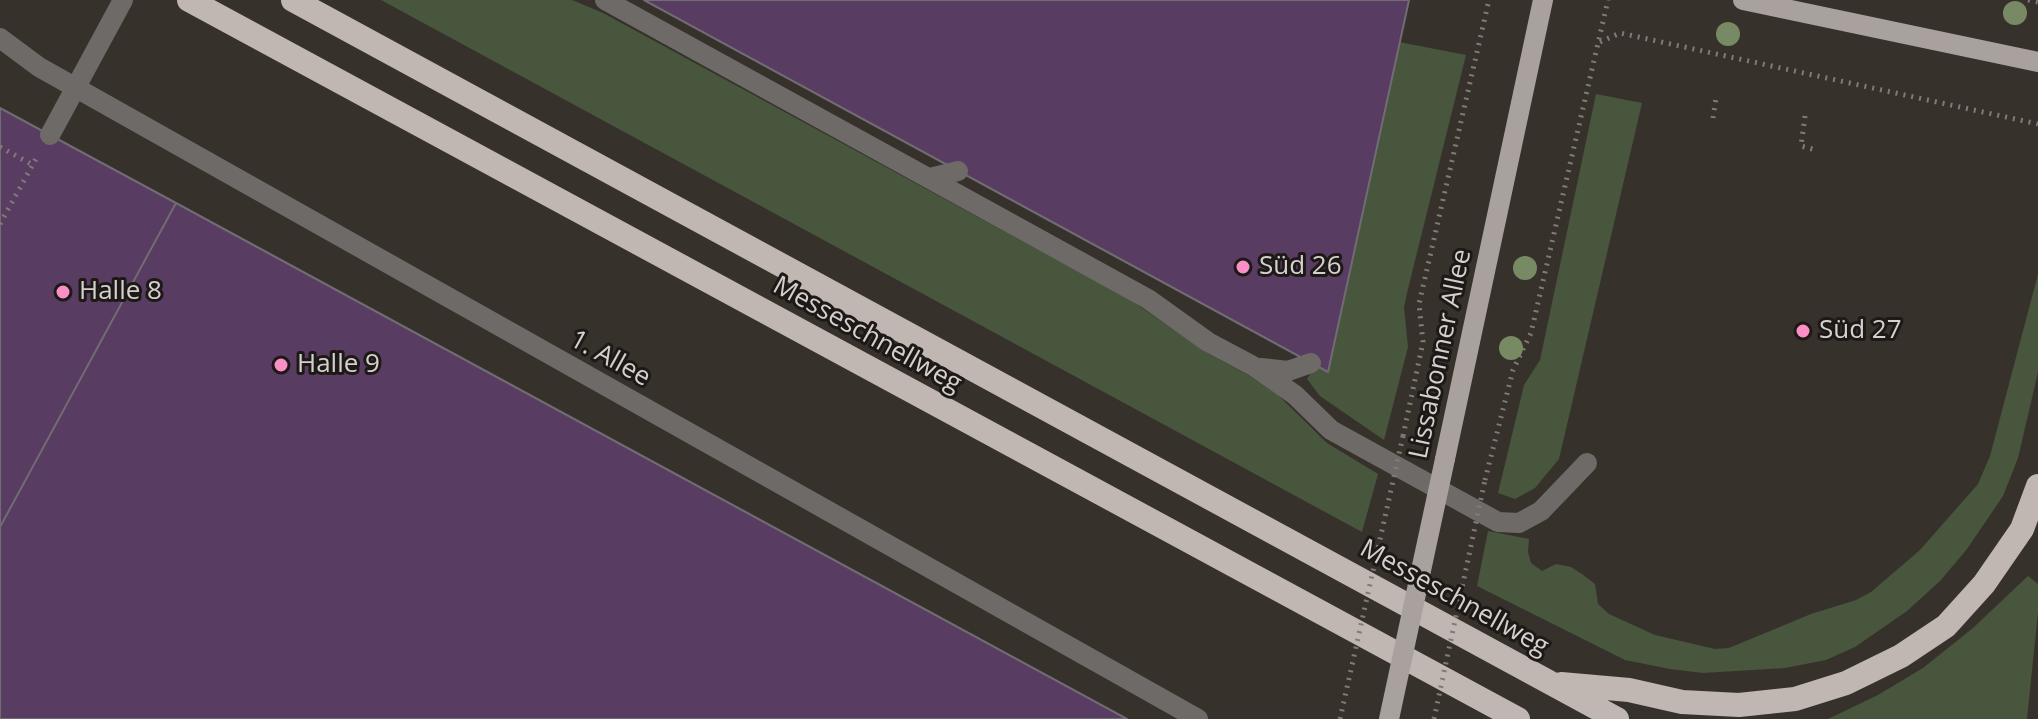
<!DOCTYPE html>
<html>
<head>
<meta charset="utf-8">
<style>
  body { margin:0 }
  canvas { display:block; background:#37312b }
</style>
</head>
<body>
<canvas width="2038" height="719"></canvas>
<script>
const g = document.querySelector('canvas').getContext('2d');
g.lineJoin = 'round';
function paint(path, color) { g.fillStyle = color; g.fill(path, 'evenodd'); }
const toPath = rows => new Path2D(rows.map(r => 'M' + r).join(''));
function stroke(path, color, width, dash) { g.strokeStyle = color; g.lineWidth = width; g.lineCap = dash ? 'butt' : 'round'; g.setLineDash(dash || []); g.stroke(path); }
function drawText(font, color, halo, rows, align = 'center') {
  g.font = font + ' "Open Sans",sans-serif'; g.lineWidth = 6; g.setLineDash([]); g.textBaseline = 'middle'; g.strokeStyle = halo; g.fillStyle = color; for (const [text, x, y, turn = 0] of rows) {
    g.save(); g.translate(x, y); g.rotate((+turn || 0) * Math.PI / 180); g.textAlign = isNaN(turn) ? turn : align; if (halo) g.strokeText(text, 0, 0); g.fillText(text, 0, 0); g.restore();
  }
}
paint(toPath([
  [381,0,572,0,603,13,1132,301,1209,354,1250,376,1278,395,1327,443,1378,474,1362,532],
  [1399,42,1466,55,1407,293,1404,307,1408,347,1384,440,1320,396,1307,379,1315,366,1328,372],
  [1596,94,1642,103,1559,459,1535,488,1515,499,1498,493,1524,385,1540,360],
  [2038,274,2038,372,2018,458,2003,496,1967,549,1940,581,1907,611,1855,647,1826,660,1785,668,1703,673,1670,669,1625,660,1477,586,1488,531,1529,539,1528,552,1531,563,1542,571,1556,564,1571,567,1582,574,1595,584,1598,604,1609,614,1655,635,1715,649,1729,648,1811,614,1856,600,1871,592,1920,550,1978,484,1990,456],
  [2028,576,2038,584,2038,612,2027,719,1828,719,1878,695,1923,668,1973,628]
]), '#47563c');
const building = toPath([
  [644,0,1409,0,1328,372,644,0],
  [0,108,176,203,0,527,0,108],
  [176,203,1127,719,0,719,0,527,176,203]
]);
paint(building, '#583c61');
stroke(building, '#716c73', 2);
stroke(toPath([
  [2028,0,2038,2],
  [1600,42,1620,33,2038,124],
  [1805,116,1801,146,1816,150],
  [1713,118,1716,98],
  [0,147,33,165],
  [0,224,38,155],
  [1403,436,1423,342,1419,304,1489,0],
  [1485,480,1513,370,1531,333,1608,0]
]), '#817b77', 5, [2, 6]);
stroke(toPath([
  [605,0,1148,299,1208,342,1255,367,1295,395,1331,430,1498,522,1519,523,1541,511,1587,463],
  [0,38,39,67,1198,719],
  [930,178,958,171],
  [1261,368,1288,371,1311,363]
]), '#6e6a68', 20);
stroke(toPath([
  [1743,0,2038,62],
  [1445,459,1543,0]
]), '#a9a19d', 20);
stroke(toPath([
  [189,0,1518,719],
  [293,0,1617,719],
  [1561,684,1629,690,1682,702,1739,705,1795,699,1846,683,1901,656,1946,626,1984,584,2022,529,2038,486]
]), '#c0b6b2', 24);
stroke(toPath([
  [1340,719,1403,436],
  [1434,719,1485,480]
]), '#817b77', 5, [2, 6]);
stroke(toPath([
  [50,135,123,0]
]), '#6e6a68', 20);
stroke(toPath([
  [1389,719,1445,459]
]), '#a9a19d', 20);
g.fillStyle = '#788a63';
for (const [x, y] of [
  [2015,13],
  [1728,34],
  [1525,268],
  [1511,348]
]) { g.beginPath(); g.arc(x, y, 12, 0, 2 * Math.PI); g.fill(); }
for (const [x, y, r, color] of [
  [1243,267,8,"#fa8fc6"],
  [63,292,8,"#fa8fc6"],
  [1803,331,8,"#fa8fc6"],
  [281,365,8,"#fa8fc6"]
]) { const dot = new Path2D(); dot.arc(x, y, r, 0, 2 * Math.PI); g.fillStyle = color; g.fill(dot); stroke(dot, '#1c1917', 3); }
drawText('26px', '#d5d0cd', '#1c1917', [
  ["Süd 26",1259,267],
  ["Halle 8",79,292],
  ["Süd 27",1819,331],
  ["Halle 9",297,365]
], 'left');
drawText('26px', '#d5d0cd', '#1c1917', [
  ["Messeschnellweg",867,335,29],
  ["Lissabonner Allee",1441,354,-78],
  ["1. Allee",610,359,29],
  ["Messeschnellweg",1454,598,29]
]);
</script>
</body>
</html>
